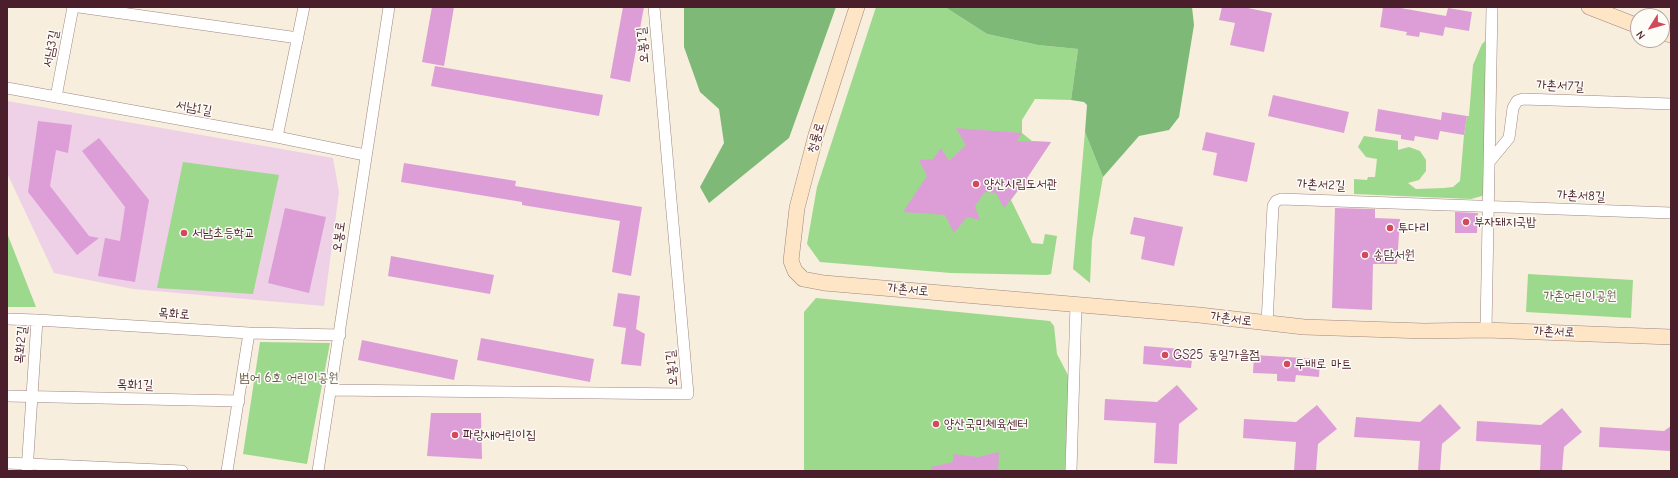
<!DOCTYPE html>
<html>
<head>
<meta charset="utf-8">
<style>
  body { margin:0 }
  #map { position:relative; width:1678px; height:478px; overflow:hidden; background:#f7eedd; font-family:"Comic Neue",sans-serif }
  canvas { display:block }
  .frame { position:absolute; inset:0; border:8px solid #4a1f2b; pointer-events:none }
  .north { position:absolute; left:1630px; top:8px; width:40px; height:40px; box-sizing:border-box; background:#fdfcf7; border:1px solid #b5a4a5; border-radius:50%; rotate:233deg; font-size:11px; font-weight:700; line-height:16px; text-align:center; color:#4a1f2b }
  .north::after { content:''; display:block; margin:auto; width:14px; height:18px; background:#d1495b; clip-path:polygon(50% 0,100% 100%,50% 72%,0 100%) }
</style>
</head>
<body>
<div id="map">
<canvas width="1678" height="478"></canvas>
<div class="frame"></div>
<div class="north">N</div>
</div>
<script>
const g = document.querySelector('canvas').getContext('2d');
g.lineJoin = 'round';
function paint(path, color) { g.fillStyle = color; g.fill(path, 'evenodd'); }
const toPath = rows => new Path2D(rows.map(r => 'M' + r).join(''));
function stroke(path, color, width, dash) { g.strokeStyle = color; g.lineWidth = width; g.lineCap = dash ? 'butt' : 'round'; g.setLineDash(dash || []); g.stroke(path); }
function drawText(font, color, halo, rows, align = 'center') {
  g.font = font + ' "Comic Neue","Poor Story",sans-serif'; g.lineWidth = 3; g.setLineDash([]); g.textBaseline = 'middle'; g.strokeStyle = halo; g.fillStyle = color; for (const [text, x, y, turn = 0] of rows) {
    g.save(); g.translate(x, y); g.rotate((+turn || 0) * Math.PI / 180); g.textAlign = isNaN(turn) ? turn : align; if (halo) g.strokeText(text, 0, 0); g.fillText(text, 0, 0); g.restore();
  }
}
paint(toPath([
  [7,101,333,158,339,192,324,306,133,289,54,273,7,173]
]), '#eed0e7');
paint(toPath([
  [876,7,945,7,987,34,1038,45,1078,49,1071,100,1035,99,1022,120,1022,133,1032,141,1051,142,1027,178,1034,190,1019,189,1011,200,1032,243,1043,244,1045,234,1057,236,1051,274,1047,275,951,273,820,262,807,244,817,187],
  [1485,41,1485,150,1484,191,1482,196,1471,199,1354,194,1354,179,1367,180,1368,177,1375,177,1377,159,1366,157,1358,147,1364,136,1398,141,1398,150,1409,147,1420,151,1426,160,1426,171,1419,180,1408,183,1416,189,1444,188,1453,187,1460,181,1464,135,1467,116,1469,116,1473,65,1482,44],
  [1085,132,1103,177,1092,240,1090,283,1073,269],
  [183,162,279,175,253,294,157,288],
  [7,233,36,307,7,307],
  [1528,274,1633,280,1631,318,1526,312],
  [816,298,1050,321,1054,326,1057,354,1069,377,1065,471,804,471,804,312],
  [260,342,330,343,307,464,243,454]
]), '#9dd98c');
paint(toPath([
  [684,7,836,7,789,138,709,203,700,187,724,143,719,109,700,92,684,47],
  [945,7,1192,7,1194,25,1179,117,1169,130,1139,136,1103,177,1085,132,1087,105,1084,102,1071,100,1078,49,1038,45,987,34]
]), '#7eb978');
paint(toPath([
  [432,7,454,7,444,66,422,62],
  [623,7,644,7,630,82,610,78],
  [1222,7,1243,7,1272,13,1264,52,1230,45,1235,23,1219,20],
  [1383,7,1395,7,1446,16,1448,8,1472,12,1469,31,1445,27,1443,36,1420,32,1419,37,1406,35,1407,32,1380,27],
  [435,66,603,95,599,116,431,86],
  [1273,95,1349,112,1344,133,1268,116],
  [1378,109,1441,120,1442,112,1467,116,1464,135,1440,131,1438,140,1415,136,1414,141,1401,139,1401,135,1375,131],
  [38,121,72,125,68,153,56,150,50,186,89,236,99,238,77,255,28,192],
  [956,128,1022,133,1017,141,1051,142,1027,178,1034,190,1019,189,1004,208,996,193,985,192,975,206,980,220,967,217,954,233,945,215,903,212,927,176,919,160,933,159,941,148,949,161,966,145],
  [1206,132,1255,143,1247,182,1213,175,1217,153,1202,150],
  [99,138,149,200,135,282,98,276,105,238,120,241,125,207,82,151],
  [404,163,516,181,515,186,642,207,631,276,612,272,620,221,522,205,522,202,401,182],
  [285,208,326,217,309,293,268,283],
  [1335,208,1375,209,1375,218,1400,219,1397,264,1373,264,1372,310,1332,308],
  [1455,212,1478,213,1477,233,1455,233],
  [1134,217,1183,227,1174,266,1141,259,1145,237,1130,234],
  [391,256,494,275,490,294,388,276],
  [618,293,640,296,636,329,645,334,641,366,621,364,626,328,613,326],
  [481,338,594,359,590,382,477,360],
  [362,340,458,360,454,380,358,360],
  [1144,346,1193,350,1191,368,1143,364],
  [1254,355,1320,359,1319,377,1296,375,1295,382,1277,381,1277,374,1253,373],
  [1177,385,1198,409,1179,424,1177,464,1154,463,1156,423,1104,420,1105,399,1157,402],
  [1440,404,1461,428,1442,444,1440,471,1418,471,1420,441,1354,437,1356,417,1420,422],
  [1317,405,1337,429,1318,444,1316,471,1294,471,1296,442,1243,438,1244,419,1296,422],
  [1562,408,1582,432,1564,447,1562,471,1540,471,1541,445,1476,441,1477,421,1541,425],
  [431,413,481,413,482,459,427,456],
  [1671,426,1671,451,1599,447,1600,427,1664,431],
  [999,452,998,471,932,471,931,467,953,462,953,454,978,457]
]), '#dd9ed8');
const street = toPath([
  [79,7,298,38],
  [7,88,277,137,365,155],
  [56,97,73,7],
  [277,137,304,7],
  [1490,161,1509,138,1513,108,1517,101,1523,99,1671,104],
  [7,319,37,320,249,333,340,335],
  [1267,323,1273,206,1276,201,1281,199,1671,213],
  [1486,330,1492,7],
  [331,390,688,394,654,7],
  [7,396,239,401],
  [7,463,182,471],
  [27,471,37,320],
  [227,471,249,333],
  [318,471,389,7],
  [1071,471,1076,304]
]);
const secondary = toPath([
  [857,7,816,135,797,208,791,261,795,271,803,279,824,283,1199,315,1304,327,1424,331,1486,330,1671,337],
  [1589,7,1638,26],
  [1662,33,1671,35]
]);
stroke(street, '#a08684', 12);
stroke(secondary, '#a08684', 16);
stroke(street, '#fff', 11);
stroke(secondary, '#fde5c5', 15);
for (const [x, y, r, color] of [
  [976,184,4,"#d1495b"],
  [1466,222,4,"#d1495b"],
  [1390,228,4,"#d1495b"],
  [184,233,4,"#d1495b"],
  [1365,255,4,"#d1495b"],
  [1165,355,4,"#d1495b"],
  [1287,364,4,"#d1495b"],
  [936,424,4,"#d1495b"],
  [455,435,4,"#d1495b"]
]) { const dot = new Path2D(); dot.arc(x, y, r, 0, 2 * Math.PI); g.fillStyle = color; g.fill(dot); stroke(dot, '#fdfcf7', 1.5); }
drawText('13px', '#4a1f2b', '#fdfcf7', [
  ["오봉1길",643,45,-95],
  ["서남3길",51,49,-79],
  ["가촌서7길",1560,86,2],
  ["서남1길",194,108,10],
  ["청룡로",816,138,-74],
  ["가촌서2길",1321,185,2],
  ["가촌서8길",1581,196,2],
  ["오봉로",339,237,-82],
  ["가촌서로",908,290,5],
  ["목화로",174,314,4],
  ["가촌서로",1231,319,7],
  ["가촌서로",1554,332,2],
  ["목화2길",21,345,-85],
  ["오봉1길",672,368,-95],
  ["목화1길",135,385,1]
]);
drawText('13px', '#4a1f2b', '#fdfcf7', [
  ["양산시립도서관",984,184],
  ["부자돼지국밥",1474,222],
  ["투다리",1398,228],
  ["서남초등학교",192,233],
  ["송담서원",1373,255],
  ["GS25 동일가을점",1173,355],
  ["두배로 마트",1295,364],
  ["양산국민체육센터",944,424],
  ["파랑새어린이집",463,435]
], 'left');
drawText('13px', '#635748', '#fdfcf7', [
  ["가촌어린이공원",1580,296],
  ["범어 6호 어린이공원",289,378]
]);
</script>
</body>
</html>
